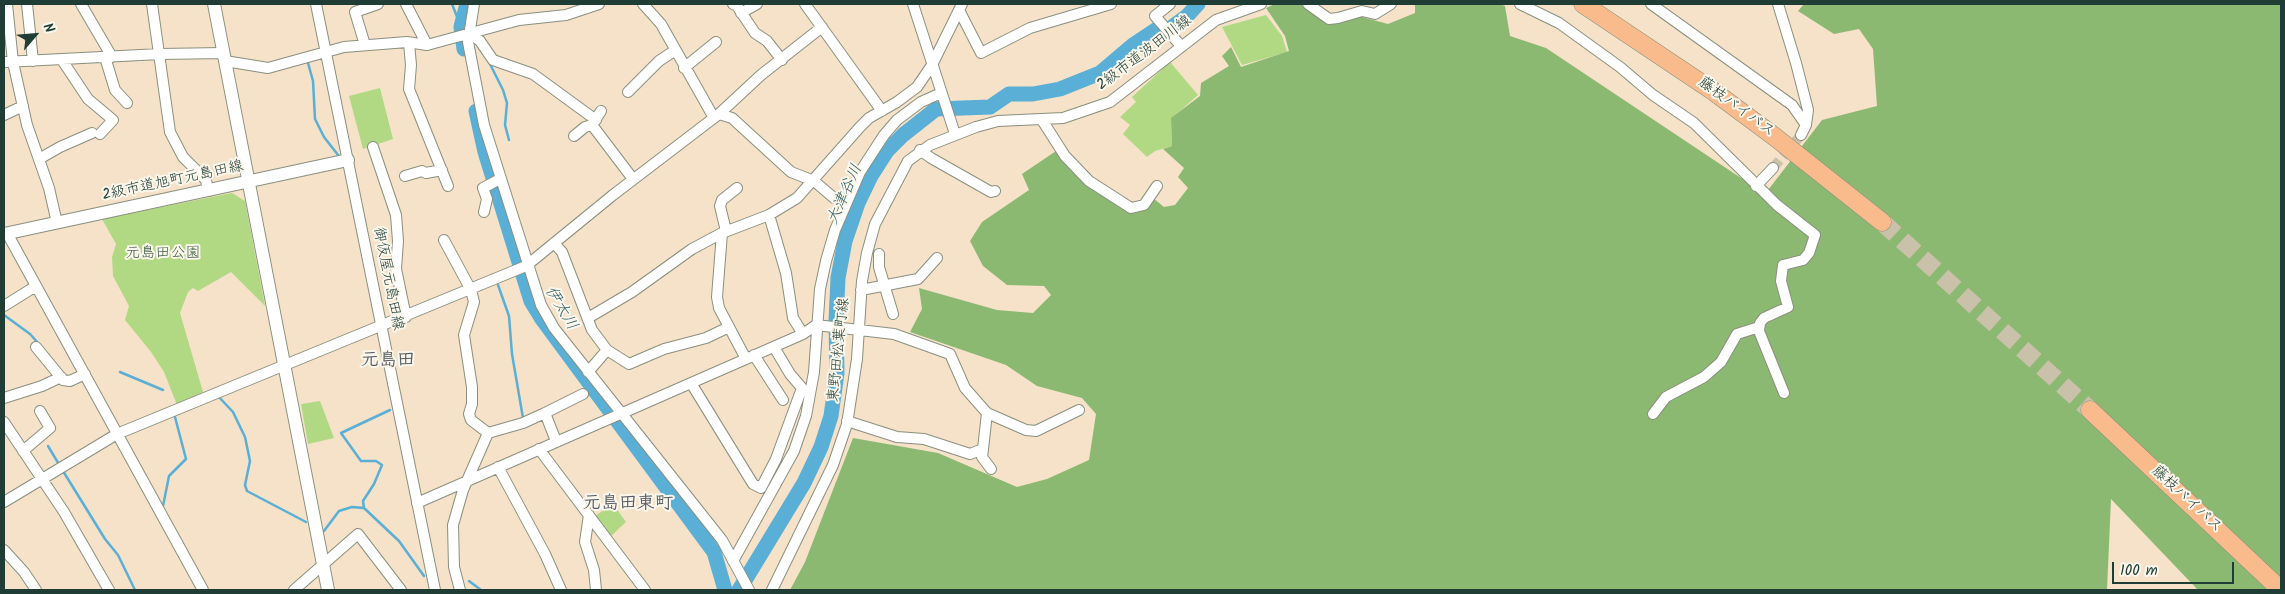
<!DOCTYPE html>
<html>
<head>
<meta charset="utf-8">
<style>
  body { margin:0 }
  #map { position:relative; width:2285px; height:594px; overflow:hidden; background:#f5e2c9; font-family:Kalam,sans-serif }
  canvas { display:block }
  .frame { position:absolute; inset:0; border:5px solid #1f3d34; pointer-events:none }
  .north { position:absolute; left:10px; top:10px; width:50px; height:50px; -webkit-text-stroke:4px #fbf7ec; paint-order:stroke; rotate:63deg; font-size:14px; font-weight:700; line-height:20px; text-align:center; color:#1f3d34 }
  .north::after { content:''; display:block; margin:auto; width:18px; height:22px; background:#1f3d34; clip-path:polygon(50% 0,100% 100%,50% 72%,0 100%) }
  .scale { position:absolute; left:2112px; top:562px; width:122px; height:22px; box-sizing:border-box; border:2px solid #1f3d34; border-top:0; padding-left:6px; font-size:15px; line-height:18px; white-space:nowrap; color:#1f3d34; -webkit-text-stroke:4px #fbf7ec; paint-order:stroke }
</style>
</head>
<body>
<div id="map">
<canvas width="2285" height="594"></canvas>
<div class="frame"></div>
<div class="north">N</div>
<div class="scale">100 m</div>
</div>
<script>
const g = document.querySelector('canvas').getContext('2d');
g.lineJoin = 'round';
function paint(path, color) { g.fillStyle = color; g.fill(path, 'evenodd'); }
const toPath = rows => new Path2D(rows.map(r => 'M' + r).join(''));
function stroke(path, color, width, dash) { g.strokeStyle = color; g.lineWidth = width; g.lineCap = dash ? 'butt' : 'round'; g.setLineDash(dash || []); g.stroke(path); }
function drawText(font, color, halo, rows, align = 'center') {
  g.font = font + ' Kalam,"Klee One",sans-serif'; g.lineWidth = 4; g.setLineDash([]); g.textBaseline = 'middle'; g.strokeStyle = halo; g.fillStyle = color; for (const [text, x, y, turn = 0] of rows) {
    g.save(); g.translate(x, y); g.rotate((+turn || 0) * Math.PI / 180); g.textAlign = isNaN(turn) ? turn : align; if (halo) g.strokeText(text, 0, 0); g.fillText(text, 0, 0); g.restore();
  }
}
paint(toPath([
  [1266,15,1282,36,1287,52,1242,65,1222,27],
  [1170,62,1198,95,1171,119,1172,146,1155,151,1147,157,1123,134,1130,125,1120,117,1136,102,1132,97],
  [380,88,393,139,363,149,349,96],
  [232,193,245,201,265,306,231,272,198,291,193,288,188,292,180,313,203,392,177,405,164,372,151,352,125,320,129,306,113,276,112,257,116,244,102,219],
  [320,401,334,438,308,444,301,404],
  [613,504,626,522,610,537,595,516]
]), '#b1d984');
paint(toPath([
  [1275,4,1309,4,1325,20,1358,16,1388,24,1415,13,1415,4,1500,4,1505,6,1510,36,1546,48,1765,194,1822,120,1877,106,1873,49,1859,29,1834,34,1798,11,1804,4,2281,4,2281,590,2198,590,2111,499,2107,590,790,590,805,562,853,438,938,453,1017,487,1047,479,1089,460,1096,414,1082,398,1037,386,1006,365,910,332,922,309,919,288,997,310,1033,313,1051,295,1044,286,1007,285,983,266,970,241,982,222,1029,190,1022,174,1059,149,1130,211,1153,198,1164,207,1175,205,1188,188,1178,177,1184,168,1163,149,1172,146,1171,118,1200,96,1201,83,1229,66,1222,56,1231,47,1241,67,1289,51,1285,36,1266,8]
]), '#8cb972');
stroke(toPath([
  [452,4,461,27],
  [488,60,503,90,507,103,505,125,509,140],
  [308,63,313,81,315,119,324,137,338,155],
  [498,285,509,316,512,354,523,418],
  [4,315,30,334,39,344],
  [120,372,163,390],
  [217,395,233,412,245,437,250,461,245,485,247,491,306,522],
  [48,446,60,466],
  [63,471,105,539,118,555,135,590],
  [163,506,169,476,186,459,175,417],
  [364,508,363,501,374,484,382,465,376,461,361,461,341,433,390,410],
  [324,531,339,511,352,507,364,508,399,541,424,576],
  [469,581,481,590]
]), '#59afd5', 2.5);
stroke(toPath([
  [464,49,461,27,467,4],
  [476,111,485,152,531,301,542,319,714,552,725,590],
  [739,590,804,483,821,447,831,416,837,373,836,321,838,278,845,241,858,203,871,176,887,151,903,135,936,109,990,107,1009,94,1033,94,1060,89,1100,73,1133,45,1157,29,1165,32,1187,16,1198,4]
]), '#59afd5', 15);
stroke(toPath([
  [1773,168,1801,135]
]), '#cac1ab', 10, [10, 5]);
stroke(toPath([
  [1882,222,2090,410]
]), '#cac1ab', 18, [18, 9]);
const minor = toPath([
  [7,4,13,62,27,125,49,188,57,223],
  [27,4,33,61],
  [81,4,112,57],
  [152,4,170,132,183,157,206,180,208,191],
  [316,4,435,590],
  [406,4,427,45],
  [474,4,468,42,484,125,541,305,554,328,722,540,749,590],
  [643,4,661,24,714,118],
  [733,4,737,6,755,33,767,41,782,60],
  [805,4,882,111],
  [913,4,955,134],
  [1170,4,1155,16,1181,46],
  [1308,4,1329,19,1338,18,1362,11,1375,14,1391,4],
  [1520,4,1559,23,1620,67,1653,95,1694,123,1777,205,1815,235,1809,253,1803,260,1783,265,1781,281,1788,307,1764,318,1760,323,1759,331,1784,393],
  [1651,4,1792,105,1806,125,1801,135],
  [1778,4,1796,63,1808,110,1806,125],
  [959,10,981,53,1030,28,1111,4],
  [741,13,757,4],
  [471,34,480,41,493,60,533,74,596,120],
  [409,43,411,65,409,89,448,186],
  [365,45,355,12,378,4],
  [105,57,115,90,127,103],
  [62,60,88,99,113,120,100,134],
  [225,61,268,68,344,47,407,42,427,45,519,20,566,15,599,4],
  [4,62,160,54,223,53],
  [684,68,716,42],
  [628,92,659,61,674,51],
  [601,111,592,125,633,179],
  [719,114,732,118,791,172,814,181,834,198],
  [4,115,23,106],
  [1042,120,1065,156,1089,181,1131,208,1144,205,1157,186],
  [574,136,585,127,592,125],
  [373,147,396,215,398,241,396,269,406,317],
  [920,150,931,158,991,192,995,191],
  [39,159,60,147,92,133],
  [405,176,422,171,426,173,442,170],
  [1756,186,1773,168],
  [484,212,487,199,483,188,500,179],
  [769,215,786,273,793,318,803,334],
  [726,231,720,206,722,200,737,188],
  [7,233,203,590],
  [722,233,717,297,719,308,746,359],
  [444,240,471,290,474,302,464,335,472,387,472,404,469,414,471,420,488,433,523,423,545,413,556,441],
  [554,243,562,252,592,330,607,350,629,364,664,349,706,338,729,327],
  [879,254,879,267,893,314],
  [861,290,918,279,937,258],
  [4,306,36,286],
  [588,318,632,292,692,249,722,233,769,215,797,198,860,127,869,118,897,102,917,87,932,65,962,4],
  [36,347,63,380,70,381,85,374],
  [754,355,783,400],
  [588,372,607,350],
  [691,383,753,484,761,488,776,459,802,388,790,374,774,347],
  [4,398,42,386,61,377],
  [545,413,583,394],
  [1653,414,1666,397,1704,377,1721,362,1737,334,1759,327],
  [847,421,897,437,924,439,970,454,983,449,987,413],
  [4,422,64,512,109,590],
  [539,449,645,590],
  [983,449,982,457,991,469],
  [23,451,50,428,40,411],
  [498,467,545,554,561,590],
  [4,502,117,434,526,266,613,195,719,114,761,75,822,27],
  [417,503,803,334,816,325,894,334,950,354,965,388,987,413,1026,430,1036,431,1079,410],
  [589,515,585,542,594,570,596,590],
  [4,550,24,572,36,590],
  [733,561,794,451,806,416,814,372,820,289,826,261,835,230,860,172,884,135,897,120,921,102,941,93],
  [294,590,358,534,401,590],
  [460,590,454,567,453,525,463,490,488,433],
  [772,590,833,465,847,424,857,359,862,281,867,253,875,224,908,161,930,145,976,127,998,121,1063,118,1110,102,1216,20,1261,4]
]);
const tertiary = toPath([
  [214,4,328,590],
  [4,234,348,160]
]);
const motorway = toPath([
  [1583,4,1713,91,1775,137,1882,222],
  [2090,410,2281,590]
]);
stroke(minor, '#8a907e', 12);
stroke(tertiary, '#8a907e', 14);
stroke(motorway, '#8a907e', 19);
stroke(minor, '#fff', 10);
stroke(tertiary, '#fff', 12);
stroke(motorway, '#fabb8c', 18);
drawText('15px', '#1f3d34', '#fbf7ec', [
  ["2級市道波田川線",1145,54,-37],
  ["藤枝バイパス",1736,108,36],
  ["2級市道旭町元島田線",173,182,-12],
  ["御仮屋元島田線",387,279,79],
  ["東野田松葉町線",840,350,-84],
  ["藤枝バイパス",2186,500,43]
]);
drawText('15px', '#3c5c44', '#fbf7ec', [
  ["元島田公園",163,254]
]);
drawText('italic 16px', '#305f64', '#fbf7ec', [
  ["大津谷川",846,195,-66],
  ["伊太川",560,309,59]
]);
drawText('bold 18px', '#585e64', '#fbf7ec', [
  ["元島田",388,362],
  ["元島田東町",628,505]
]);
</script>
</body>
</html>
